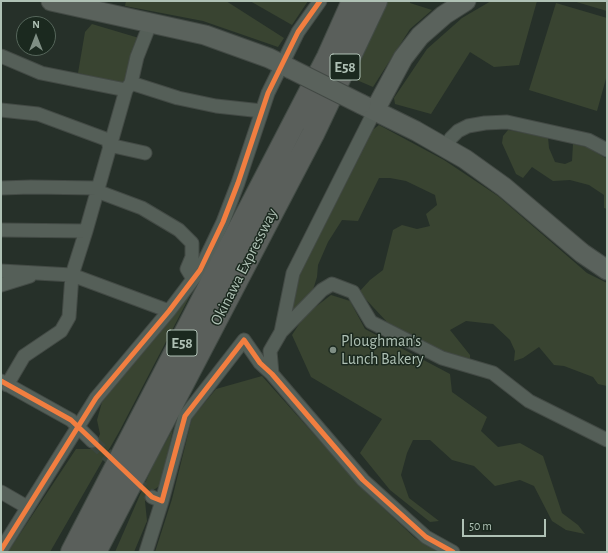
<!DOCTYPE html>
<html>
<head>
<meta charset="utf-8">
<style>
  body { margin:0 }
  #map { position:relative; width:608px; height:553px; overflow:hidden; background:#263029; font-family:"Alegreya Sans",sans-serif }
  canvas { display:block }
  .frame { position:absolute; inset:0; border:2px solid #afc1b5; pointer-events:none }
  .north { position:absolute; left:16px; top:16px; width:40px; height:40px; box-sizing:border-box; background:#1b291f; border:1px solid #56665b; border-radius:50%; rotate:0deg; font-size:11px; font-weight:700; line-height:16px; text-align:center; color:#afc1b5 }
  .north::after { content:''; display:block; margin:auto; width:14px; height:18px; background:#7f8e84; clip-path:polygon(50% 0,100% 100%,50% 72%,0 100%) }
  .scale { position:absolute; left:462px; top:519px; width:84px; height:18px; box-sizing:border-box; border:2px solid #afc1b5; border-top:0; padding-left:5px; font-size:12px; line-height:14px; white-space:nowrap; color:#afc1b5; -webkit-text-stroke:3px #1b291f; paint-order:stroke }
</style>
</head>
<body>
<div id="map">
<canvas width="608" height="553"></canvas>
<div class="frame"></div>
<div class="north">N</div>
<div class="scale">50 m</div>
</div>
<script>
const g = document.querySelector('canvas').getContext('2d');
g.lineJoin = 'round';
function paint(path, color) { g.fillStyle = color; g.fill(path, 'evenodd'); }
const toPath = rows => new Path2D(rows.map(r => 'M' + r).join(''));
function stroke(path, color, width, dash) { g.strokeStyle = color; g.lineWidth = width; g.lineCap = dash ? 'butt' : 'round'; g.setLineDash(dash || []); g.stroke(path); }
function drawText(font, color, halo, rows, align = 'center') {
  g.font = font + ' "Alegreya Sans",sans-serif'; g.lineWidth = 3; g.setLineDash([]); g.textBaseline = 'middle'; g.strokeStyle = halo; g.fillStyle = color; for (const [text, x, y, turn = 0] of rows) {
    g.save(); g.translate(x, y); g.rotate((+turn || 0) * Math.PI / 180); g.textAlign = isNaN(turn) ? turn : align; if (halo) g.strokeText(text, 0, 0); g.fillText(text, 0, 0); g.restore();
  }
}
paint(toPath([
  [126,1,226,1,284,38,278,47,203,21,125,6],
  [250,1,308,1,292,25],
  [387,1,410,1,410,3,432,10,410,29,373,87,352,78],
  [491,1,537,1,519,65,494,67,470,52,431,114,395,104,394,98,427,49,462,18],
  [573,1,607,1,607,11],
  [556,3,607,18,607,75,597,111,529,90],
  [92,24,139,38,123,84,78,73,85,32],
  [379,125,444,160,498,196,587,273,607,283,607,386,598,384,593,377,564,366,554,365,539,347,523,358,514,361,515,351,510,340,493,324,466,321,450,330,470,355,470,360,444,354,387,322,359,292,370,280,383,270,393,230,402,225,417,229,430,226,426,214,437,205,435,195,406,181,390,178,379,178,358,221,342,220,328,242,318,265,317,277,311,296,295,312,290,308,297,274,370,132],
  [508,130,548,137,549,148,555,162,565,164,572,161,573,144,587,147,607,159,607,209,604,208,604,195,589,185,570,180,553,181,532,167,523,178,516,174,502,143,503,136],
  [195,286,119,432,50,552,8,552,76,449,93,449,100,434,97,420,102,402],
  [331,295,350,301,365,329,450,374,452,392,487,417,481,431,498,447,520,443,543,456,562,513,578,525,585,534,566,530,552,521,534,486,520,480,495,486,474,466,452,460,430,440,413,440,407,453,401,475,409,498,439,521,430,522,390,490,360,453,382,419,311,377,292,335,305,315],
  [262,376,360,486,415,538,438,552,155,552,172,499,192,418,216,389],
  [173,429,161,485,152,491,145,501,147,521,134,552,115,552,153,465]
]), '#394431');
stroke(toPath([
  [92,441,152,497]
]), '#3b463e', 13, [13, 6]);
const street = toPath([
  [1,56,41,73,126,90],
  [131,83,137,57,150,24],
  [1,110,38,114,111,141],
  [109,145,145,153],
  [446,148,451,138,458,131,468,126,485,123,507,122,588,140,607,150],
  [1,188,31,187,97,188,102,193,142,208,179,230,192,243,192,257,187,269,193,279],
  [1,230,86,231],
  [1,271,72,275,169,311],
  [1,285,30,276],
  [281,332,293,273,375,110],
  [272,374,270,351,281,332,322,290,332,284,353,292,371,322,442,358,493,373,529,401,607,440],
  [1,381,71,420,92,441],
  [7,385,24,356,61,331,69,317,72,275,86,231,126,90,131,83,178,98,216,106,262,111],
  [1,492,27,507],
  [152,497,162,501,185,416,244,340,260,363,272,374,363,480,426,537,453,552],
  [1,550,96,398,169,311,200,270,223,222,238,183,268,93,298,32,320,1],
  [146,552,162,501]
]);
const secondary = toPath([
  [51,1,205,35,269,58,291,69],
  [361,104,416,131,465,159,504,187,582,253,607,270],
  [375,110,403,58,420,36,444,15,466,1]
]);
const highway = toPath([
  [72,552,328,57,353,1],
  [95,552,313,134,376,1]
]);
stroke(street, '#434a45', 15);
stroke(secondary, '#434a45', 21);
stroke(highway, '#424b45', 24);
stroke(street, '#555f58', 13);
stroke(secondary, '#5a625c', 19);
stroke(highway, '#5a5f5b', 22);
const secondaryBridge = toPath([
  [291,69,361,104]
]);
stroke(secondaryBridge, '#434a45', 21, []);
stroke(secondaryBridge, '#5a625c', 19);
stroke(toPath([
  [1,381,71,420,152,497,162,501,185,416,244,340,260,363,272,374,363,480,426,537,453,552],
  [1,550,96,398,169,311,200,270,223,222,238,183,268,93,298,32,320,1]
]), '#f27e40', 5);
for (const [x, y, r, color] of [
  [333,350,4,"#7f8e84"]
]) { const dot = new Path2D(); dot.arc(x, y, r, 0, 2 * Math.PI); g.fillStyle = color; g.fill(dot); stroke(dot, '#1b291f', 1.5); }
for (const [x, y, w] of [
  [345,67,30],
  [182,343,30]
]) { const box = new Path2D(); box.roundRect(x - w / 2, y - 13, w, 26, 3); g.fillStyle = '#1b291f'; g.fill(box); stroke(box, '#afc1b5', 1); }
drawText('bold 15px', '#afc1b5', null, [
  ["E58",345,67],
  ["E58",182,343]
]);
drawText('16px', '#afc1b5', '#1b291f', [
  ["Okinawa Expressway",244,267,-63]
]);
drawText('16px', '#afc1b5', '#1b291f', [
  ["Ploughman's",341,341],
  ["Lunch Bakery",341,359]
], 'left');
</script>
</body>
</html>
